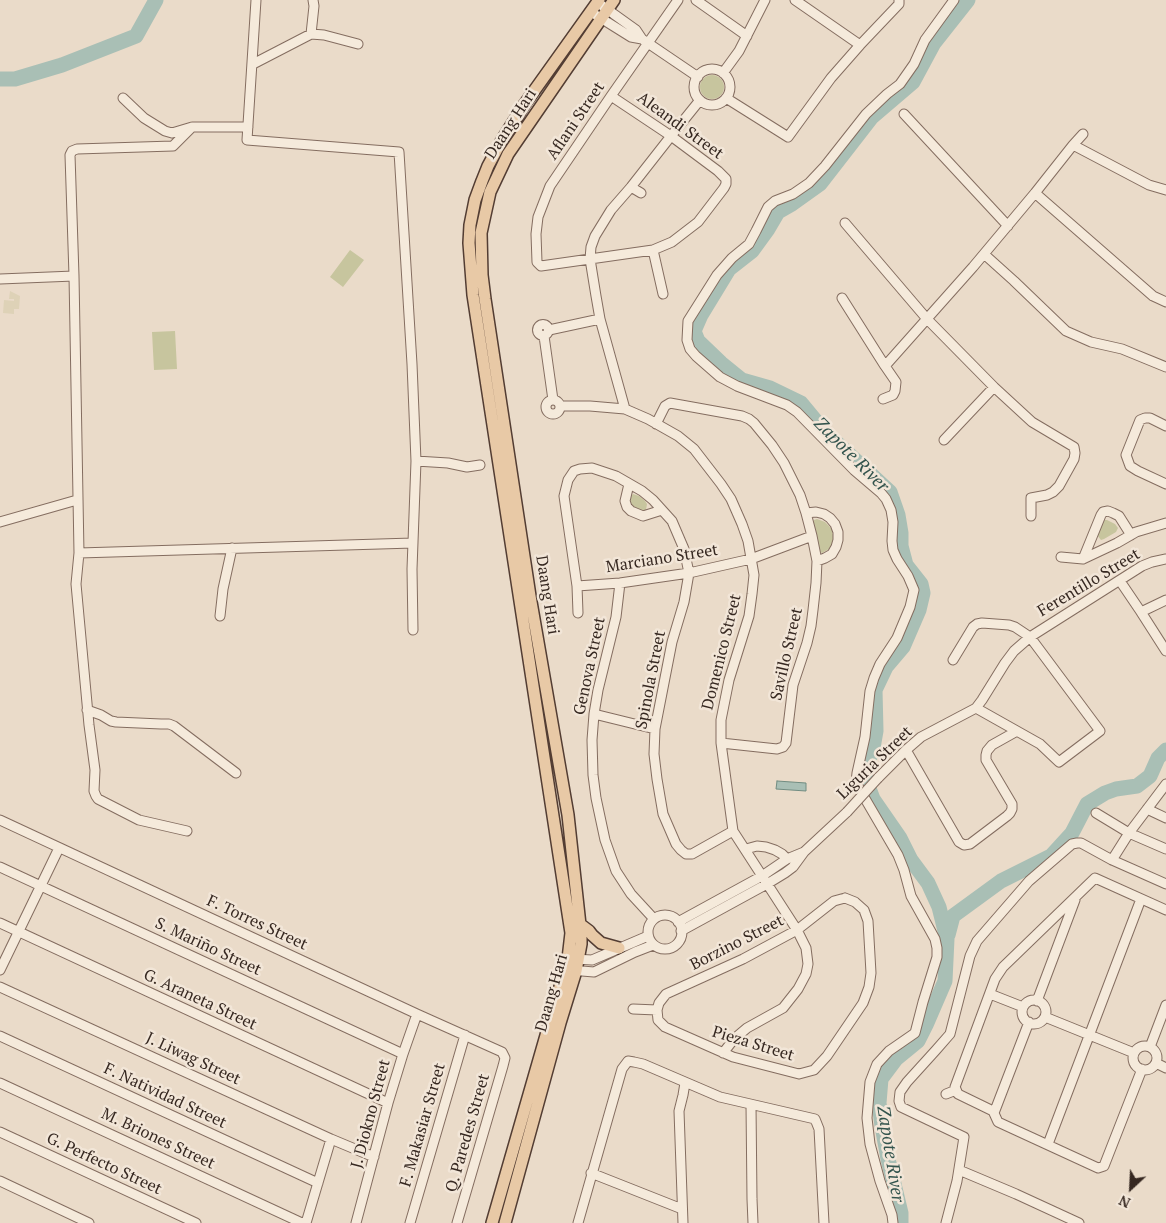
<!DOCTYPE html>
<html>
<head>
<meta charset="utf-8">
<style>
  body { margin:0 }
  #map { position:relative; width:1166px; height:1223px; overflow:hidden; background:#eadbc9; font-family:"PT Serif",serif }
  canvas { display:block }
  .north { position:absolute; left:1106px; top:1163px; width:50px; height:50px; -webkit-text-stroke:4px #f2e6d8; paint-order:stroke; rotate:205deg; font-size:14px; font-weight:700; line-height:20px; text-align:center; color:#362821 }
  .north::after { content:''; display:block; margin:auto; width:18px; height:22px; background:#362821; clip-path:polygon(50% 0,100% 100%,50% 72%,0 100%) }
</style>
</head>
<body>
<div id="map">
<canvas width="1166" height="1223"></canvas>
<div class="north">N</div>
</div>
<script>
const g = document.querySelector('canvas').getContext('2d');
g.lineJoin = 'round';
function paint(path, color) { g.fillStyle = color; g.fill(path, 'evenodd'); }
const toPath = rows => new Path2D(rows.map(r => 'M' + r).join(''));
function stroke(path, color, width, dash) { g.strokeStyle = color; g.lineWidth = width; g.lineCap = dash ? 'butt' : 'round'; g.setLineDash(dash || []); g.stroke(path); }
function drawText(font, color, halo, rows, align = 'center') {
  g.font = font + ' "PT Serif",serif'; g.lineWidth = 5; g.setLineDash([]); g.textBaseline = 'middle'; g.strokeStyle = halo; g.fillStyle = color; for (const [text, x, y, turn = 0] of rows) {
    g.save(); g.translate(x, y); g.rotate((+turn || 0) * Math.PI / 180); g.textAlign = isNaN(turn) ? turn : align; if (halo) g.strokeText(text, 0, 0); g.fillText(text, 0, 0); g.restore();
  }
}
paint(toPath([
  [10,291,20,296,19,309,14,309,14,314,3,313,4,300,14,301,14,299,9,299]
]), '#ded2b7');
paint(toPath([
  '700 87a12 12 0 1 1 24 0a12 12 0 1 1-24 0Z',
  [350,250,364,260,343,287,330,277],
  [175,331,177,369,154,370,152,332],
  [633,494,639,496,645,501,647,504,646,510,642,512,633,507,630,502,630,499,631,496],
  [817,519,825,522,829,526,832,530,833,535,833,540,831,546,829,549,822,553,819,551,813,523,814,520],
  [1104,520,1107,520,1115,524,1118,528,1116,532,1104,539,1101,540,1097,535]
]), '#c7c59e');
const water = toPath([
  [777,781,806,783,806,791,776,789,777,781]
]);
paint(water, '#a9bfb5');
stroke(water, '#718c81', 1);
stroke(toPath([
  [0,79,15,79,62,65,136,36,156,0],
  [948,935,953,916,1001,881,1051,856,1072,833,1087,804,1105,793,1116,789,1137,786,1150,776,1158,758,1166,750],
  [901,1223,901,1213,888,1159,882,1126,879,1103,881,1079,896,1059,918,1041,926,1025,945,981,947,939,939,907,928,883,911,860,900,838,873,799,865,778,867,766,873,748,876,731,875,690,886,667,903,647,919,610,923,593,921,584,906,565,901,546,901,533,898,515,890,492,825,432,801,403,770,388,742,380,721,363,698,341,694,331,701,315,729,269,752,251,768,229,778,212,792,204,820,184,872,117,913,82,934,43,968,0]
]), '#a9bfb5', 15);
const minor = toPath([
  [256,0,247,140,399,152,412,364,416,461,412,569,413,630],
  [696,0,747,36],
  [795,0,860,45],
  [597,2,636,30,642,39],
  [591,12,631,37,642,39,698,77],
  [311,34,314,6,313,0],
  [253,64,311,34,324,35,358,44],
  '694 87a18 18 0 1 1 36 0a18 18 0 1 1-36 0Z',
  [723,73,739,51,765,0],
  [611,96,671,136,718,171,726,179,726,184,724,188,698,222,672,242,653,250,541,266,537,262,536,234,538,217,550,186,611,96,678,0],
  [123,98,144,118,165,131,172,133,192,127],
  [726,98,788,137,831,78,860,45,899,4,899,0],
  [904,114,1008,226],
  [1073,145,1149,185,1166,190],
  [631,187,641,193],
  [1035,193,1153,296,1166,302],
  [845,223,927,319,994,387,1032,422,1074,447,1075,453,1074,459,1059,486,1053,492,1047,495,1031,498,1031,516],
  [653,250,663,294],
  [984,254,1014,281,1066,331,1091,342,1122,349,1166,367],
  [0,279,74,276],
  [842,298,885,366,896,382,895,391,893,395,883,399],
  '537.5 330a5.5 5.5 0 1 1 11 0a5.5 5.5 0 1 1-11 0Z',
  [549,330,600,319],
  [544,336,553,400],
  [885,366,973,267,1035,193,1073,145,1083,134],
  '546 407a7 7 0 1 1 14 0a7 7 0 1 1-14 0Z',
  [560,406,590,406,625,409,648,419,678,436,694,449,721,484,731,499,742,524,748,541,754,575,752,594,749,616,729,680,721,720,721,743,733,831,797,930,806,948,808,964,806,974,798,989,783,1008,747,1028,734,1039,723,1053],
  [625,409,600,319,596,296,590,259,591,247,595,236,611,210,631,187,671,136,700,100],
  [656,424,665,406,670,403,742,416,749,419,754,423,772,445,784,463,800,495,806,513,812,536,817,561,816,583,813,610,811,626,807,643,793,685,786,743,783,747,777,749,721,743],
  [1166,426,1150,418,1145,418,1140,420,1126,455,1130,466,1138,471,1166,484],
  [944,440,994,387],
  [416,461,448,463,467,467,480,465],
  [629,484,625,501,627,507,631,511,643,516,662,510],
  [806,513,816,512,824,514,830,518,835,524,838,532,838,540,836,547,832,554,825,558,817,561],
  [0,522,77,500],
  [79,553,413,543],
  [1061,557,1083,559,1117,543,1136,532,1166,523],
  [1083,559,1101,515,1103,512,1108,511,1113,513,1119,516,1131,535],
  [1120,581,1141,612,1166,651],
  [620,583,616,617,598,690,594,714,592,740,593,775,596,798,605,840,616,871,631,894,654,919],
  [577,586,620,583,689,573,751,559,812,536],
  [1141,612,1166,600],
  [578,613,577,586,564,496,568,480,574,471,580,469,592,468,616,476,642,491,653,500,672,521,684,549,689,573,684,602,672,642,655,729,654,754,657,779,663,814,676,844,681,850,686,854,692,854,733,831],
  [220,616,223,589,232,548],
  [953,660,973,627,977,624,982,623,1009,625,1015,627,1030,637,1100,731,1059,762,1040,744,976,708],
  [87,710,101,715,111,721,116,722,161,724,169,724,174,726,236,773],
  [594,714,655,729],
  [906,750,959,842,964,845,970,844,1007,816,1010,813,1012,809,1012,804,986,760,986,755,987,751,992,745,1017,731],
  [878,778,906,750,921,737,976,708,982,700,1005,663,1014,651,1030,637,1142,566,1152,562,1166,559],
  [1147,809,1166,818],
  [1096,813,1129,833,1166,849],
  [0,820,417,1014,502,1052,505,1058,503,1066,457,1223],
  [187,831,139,820,98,799,96,796,94,791,95,770,89,725,76,584,79,553,74,276,70,155,72,151,77,149,173,146,192,127,248,127],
  [746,849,757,846,766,847,775,850,782,854,787,859],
  [1112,860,1129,833,1166,784],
  [0,867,403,1054],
  [845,898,855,902,864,910,868,921,871,973,869,987,863,1003,827,1056,814,1070,799,1074,733,1057,665,1027,658,1020,657,1010,659,1003,666,994,743,959,797,930,834,901,845,898],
  '648 932a17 17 0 1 1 34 0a17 17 0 1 1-34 0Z',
  [678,922,762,876,787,859,804,852],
  [0,923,388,1103],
  [681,931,767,884,785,873,793,867,804,852,847,812],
  [574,959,592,960,648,936],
  [0,970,59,848],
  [570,970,594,972,635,952,653,945],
  [0,987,331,1139,374,1157],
  [990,994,1023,1007],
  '1022 1012a12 12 0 1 1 24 0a12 12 0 1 1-24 0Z',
  [1037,1001,1075,900],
  [633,1009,657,1010],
  [1045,1017,1134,1053],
  [0,1036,318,1183],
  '1133 1058a12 12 0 1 1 24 0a12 12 0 1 1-24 0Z',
  [1150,1047,1166,1005],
  [1156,1063,1166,1068],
  [1142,1069,1104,1166,1098,1168,998,1122,993,1111,958,1094,955,1087,995,979,1003,967,1095,878,1166,910],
  [0,1083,302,1223],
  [946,1094,956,1090],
  [751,1105,752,1199,753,1223],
  [994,1113,1029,1022],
  [0,1132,196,1223],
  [1048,1144,1141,899],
  [959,1170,1016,1194,1079,1223],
  [591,1173,682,1209],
  [0,1181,89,1223],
  [306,1223,331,1139],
  [356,1223,388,1103,403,1054,417,1014],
  [410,1223,465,1035],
  [578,1223,622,1069,628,1061,634,1062,643,1064,720,1097,815,1119,819,1129,824,1223],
  [683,1223,679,1111,683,1095,685,1083],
  [893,1223,892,1215,880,1181,870,1144,867,1118,870,1082,877,1064,889,1051,915,1033,923,1002,937,957,937,948,935,939,911,896,904,870,898,855,860,790,856,782,857,773,865,737,870,691,874,678,880,664,897,638,910,607,914,590,908,576,897,559,893,550,892,541,893,522,891,510,886,499,881,493,854,470,797,412,787,405,737,386,720,377,696,356,690,349,687,340,688,321,700,302,717,275,732,258,749,244,756,231,768,207,775,201,793,194,809,183,825,166,866,114,887,94,900,84,914,64,925,40,954,0],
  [946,1223,957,1181,964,1137,901,1107,899,1101,900,1092,907,1082,936,1050,950,1034,970,956,977,941,1029,881,1072,844,1077,843,1081,843,1112,860,1166,884]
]);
const major = toPath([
  [581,925,589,931,592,935,601,943,619,948],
  [492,1223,568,959,571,933,473,295,469,243,470,225,475,200,482,181,488,166,502,140,524,105,599,0],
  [505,1223,560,1023,576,971,581,944,581,934,568,815,530,596,485,299,482,275,481,233,490,192,508,154,614,0]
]);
stroke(minor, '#846d60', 11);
stroke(major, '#533d33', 14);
stroke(minor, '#f5eadb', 9);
stroke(major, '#e8c9a6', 11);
const minorBridge = toPath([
  [847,812,878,778]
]);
stroke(minorBridge, '#846d60', 11, []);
stroke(minorBridge, '#f5eadb', 9);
drawText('16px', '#362821', '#f2e6d8', [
  ["Aflani Street",576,121,-56],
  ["Daang Hari",511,124,-57],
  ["Aleandi Street",680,126,36],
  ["Marciano Street",662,559,-9],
  ["Ferentillo Street",1089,583,-31],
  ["Daang Hari",547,595,81],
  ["Domenico Street",722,652,-76],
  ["Savillo Street",787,654,-77],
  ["Genova Street",590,666,-78],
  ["Spinola Street",651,680,-79],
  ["Liguria Street",875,763,-44],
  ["F. Torres Street",257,923,25],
  ["Borzino Street",737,943,-27],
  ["S. Mariño Street",208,947,25],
  ["Daang Hari",552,993,-74],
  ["G. Araneta Street",200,1000,25],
  ["Pieza Street",753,1044,17],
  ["J. Liwag Street",193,1059,25],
  ["F. Natividad Street",165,1096,25],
  ["J. Diokno Street",371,1114,-75],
  ["F. Makasiar Street",423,1125,-74],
  ["Q. Paredes Street",468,1133,-74],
  ["M. Briones Street",158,1139,25],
  ["G. Perfecto Street",104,1164,25]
]);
drawText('italic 18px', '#33544d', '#f2e6d8', [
  ["Zapote River",851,455,45],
  ["Zapote River",890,1154,81]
]);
</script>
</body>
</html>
